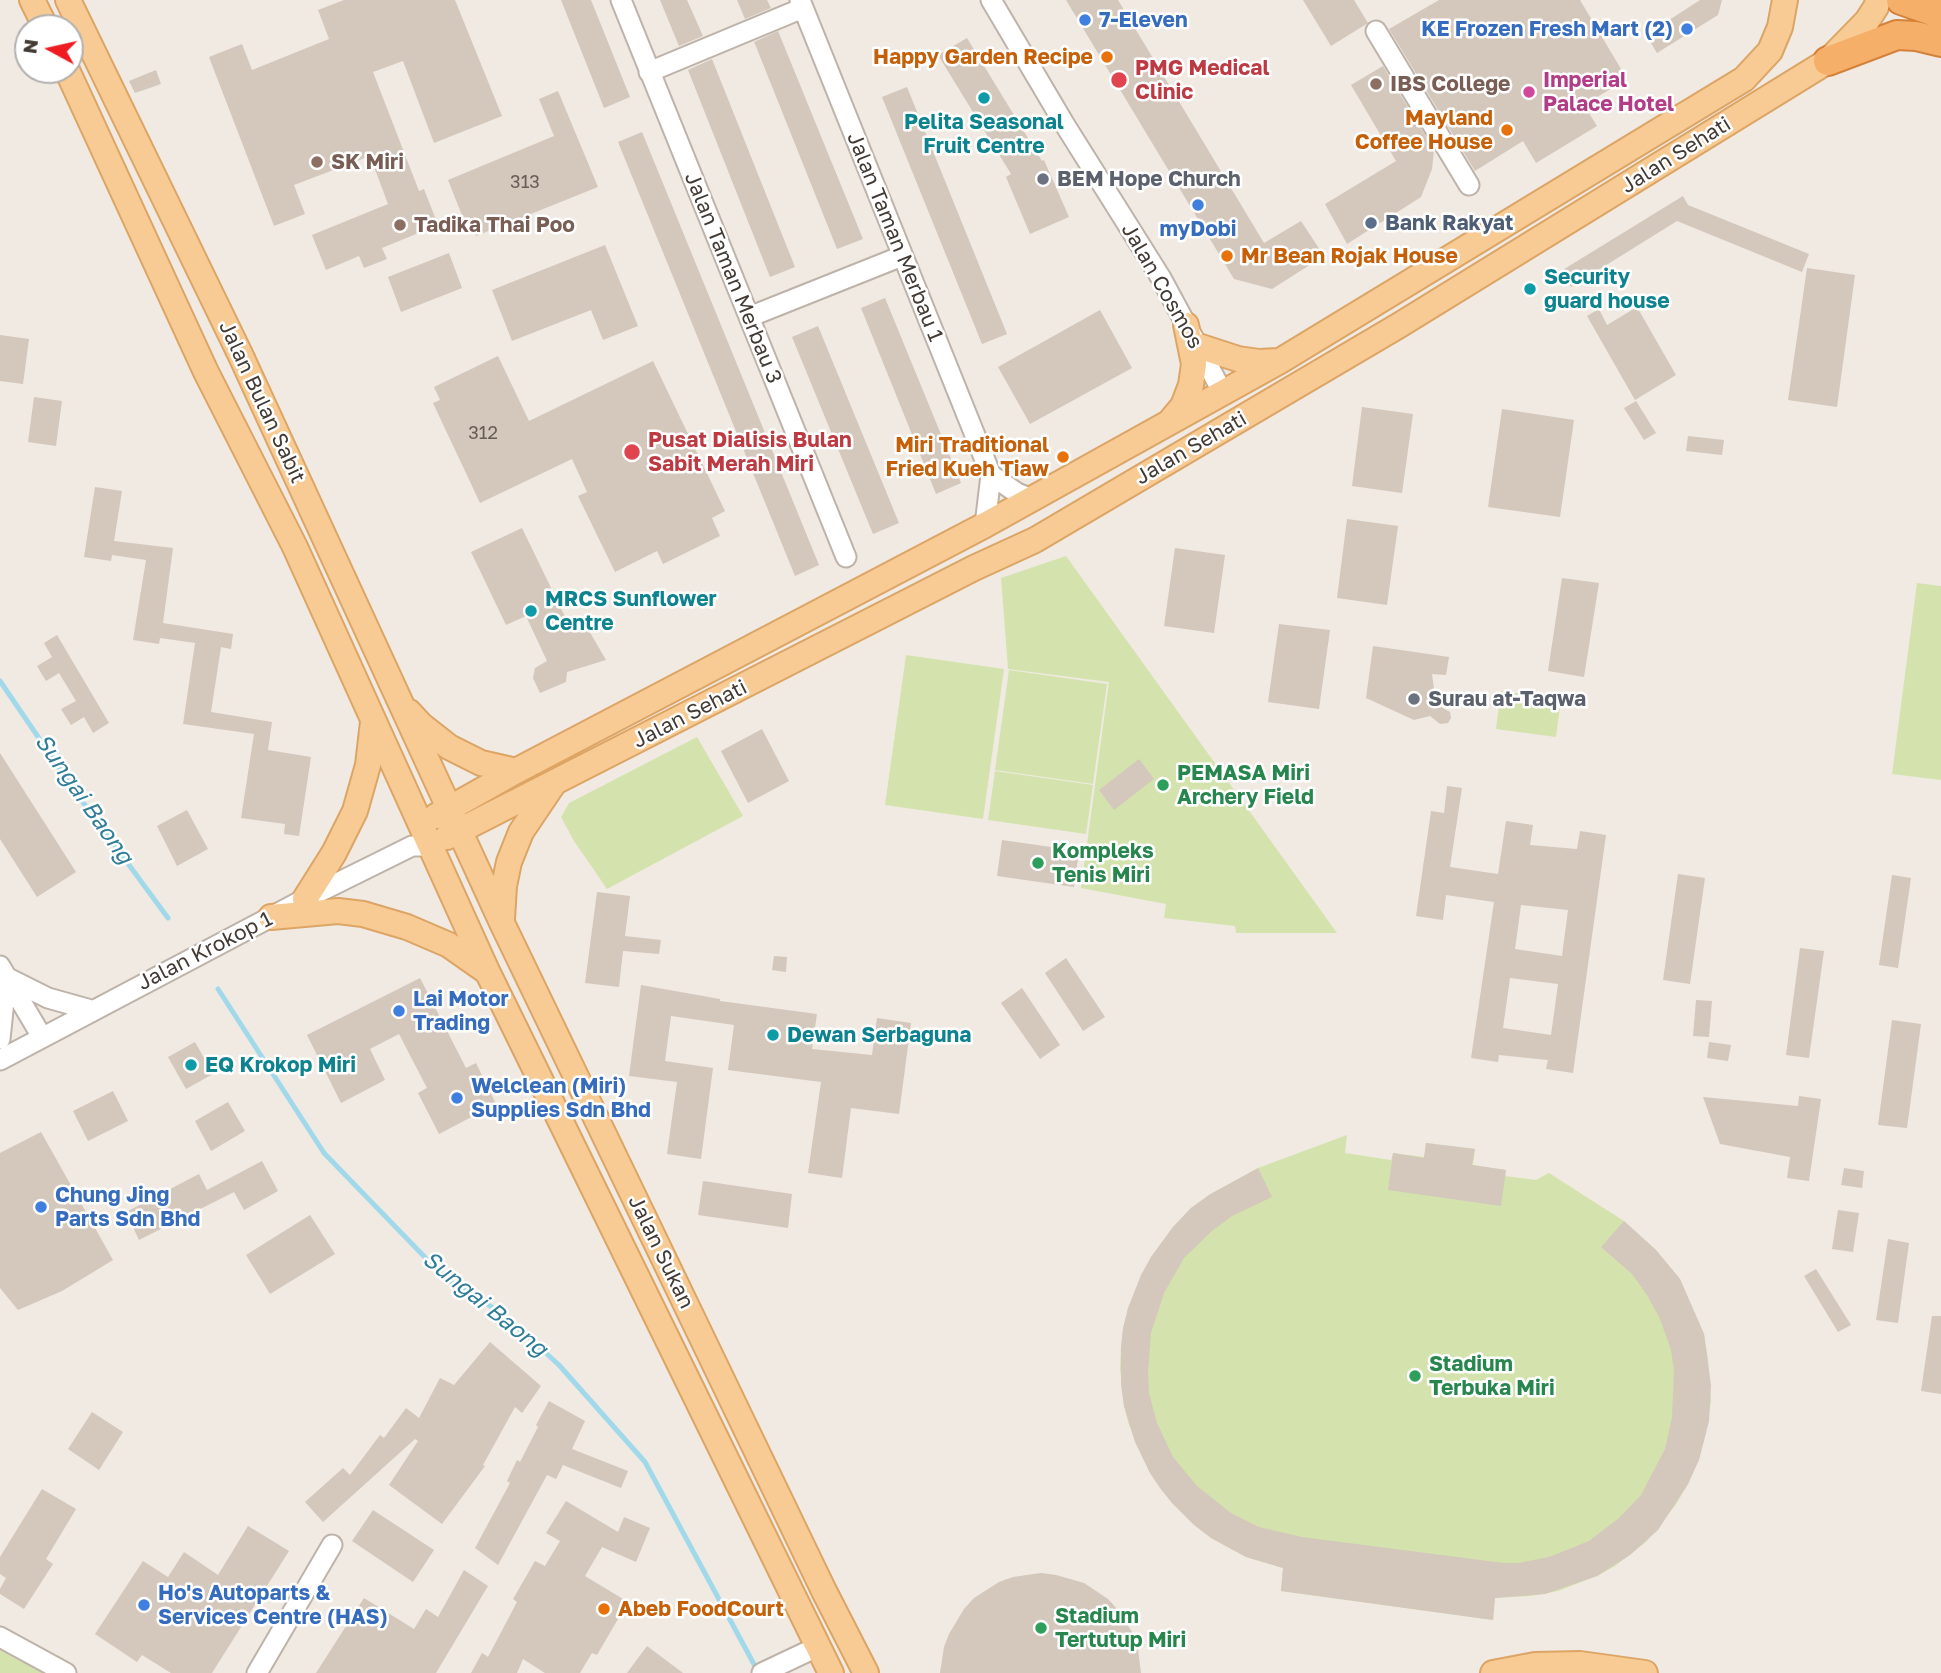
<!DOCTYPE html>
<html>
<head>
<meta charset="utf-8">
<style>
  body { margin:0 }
  #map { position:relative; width:1941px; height:1673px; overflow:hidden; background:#f0eae3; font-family:"Golos Text",sans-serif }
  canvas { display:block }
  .north { position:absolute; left:14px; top:14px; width:70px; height:70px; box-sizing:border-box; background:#fff; border:2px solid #b3b0ae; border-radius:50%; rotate:278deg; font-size:19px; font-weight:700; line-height:28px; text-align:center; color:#423a34 }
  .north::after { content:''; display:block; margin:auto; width:24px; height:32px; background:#ee1c20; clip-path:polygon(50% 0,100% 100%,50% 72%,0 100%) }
</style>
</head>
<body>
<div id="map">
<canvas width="1941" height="1673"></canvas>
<div class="north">N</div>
</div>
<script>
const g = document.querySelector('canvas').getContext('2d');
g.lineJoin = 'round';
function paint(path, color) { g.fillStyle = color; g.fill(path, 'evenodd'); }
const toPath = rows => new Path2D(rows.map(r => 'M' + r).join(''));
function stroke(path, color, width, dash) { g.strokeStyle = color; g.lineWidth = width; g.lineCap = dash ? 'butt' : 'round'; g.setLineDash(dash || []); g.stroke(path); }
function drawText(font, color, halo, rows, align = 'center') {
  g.font = font + ' "Golos Text",sans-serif'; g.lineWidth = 5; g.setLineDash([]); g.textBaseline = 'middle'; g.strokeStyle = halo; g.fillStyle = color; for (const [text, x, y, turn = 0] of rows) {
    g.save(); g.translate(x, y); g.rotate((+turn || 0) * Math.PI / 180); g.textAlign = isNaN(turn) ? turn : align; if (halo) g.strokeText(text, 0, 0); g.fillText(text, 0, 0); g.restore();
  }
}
paint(toPath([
  [1066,556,1337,933,1236,933,1235,926,1164,918,1166,904,1081,888,1109,682,1008,669,1001,578],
  [1917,583,1941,586,1941,780,1892,774],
  [906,655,1004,669,983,819,885,805],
  [1009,670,1107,684,1093,784,995,770],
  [1501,691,1561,699,1556,737,1496,729],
  [697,737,743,816,607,889,574,841,561,817,569,803],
  [995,771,1093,785,1086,834,988,820],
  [1347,1135,1345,1153,1391,1160,1393,1153,1424,1157,1426,1143,1475,1149,1473,1165,1506,1170,1505,1176,1536,1180,1549,1173,1624,1221,1656,1250,1680,1279,1704,1334,1708,1359,1711,1402,1704,1441,1688,1484,1675,1506,1646,1542,1615,1566,1597,1576,1558,1591,1531,1596,1495,1598,1493,1620,1281,1591,1283,1568,1246,1557,1211,1538,1172,1503,1150,1473,1129,1425,1124,1406,1120,1368,1121,1347,1128,1308,1151,1257,1173,1227,1191,1208,1209,1195,1258,1168],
  [0,1647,47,1673,0,1673]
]), '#d4e3ad');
stroke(toPath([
  [0,681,79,797,168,918],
  [218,989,324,1153,445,1278,503,1314,559,1365,645,1462,756,1668]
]), '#a1d9eb', 5);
paint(toPath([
  [344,0,455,0,502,116,434,143,403,61,373,72,419,191,424,189,438,225,382,248,387,259,364,268,359,256,326,270,312,235,388,204,370,156,294,185,305,214,274,226,209,57,242,44,252,70,329,39,318,10],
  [561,0,591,0,630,97,604,108],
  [660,0,687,0,703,36,679,46],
  [737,0,767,0,771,8,745,19],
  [1066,0,1118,0,1264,243,1301,221,1324,256,1272,289,1234,279],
  [1303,0,1354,0,1368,23,1331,46],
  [1439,0,1580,0,1627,79,1584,105,1597,126,1536,163,1523,141,1475,171,1389,29],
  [1700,0,1722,0,1718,15,1657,53,1646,35],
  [778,31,863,239,837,249,755,44,754,42],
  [967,38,1042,161,1044,160,1069,217,1030,234,1006,177,1011,174,938,55],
  [712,59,795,267,770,277,688,70],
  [1383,66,1434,150,1432,169,1421,197,1347,244,1325,204,1396,161,1351,85],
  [156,70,161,84,135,93,129,81],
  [907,87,1007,334,982,344,882,97],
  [558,91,598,187,476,236,471,221,465,223,448,180,554,136,539,99],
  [642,132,819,565,795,576,618,142],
  [1683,196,1688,205,1809,254,1802,272,1677,221,1571,287,1561,271],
  [605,245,638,326,603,340,591,310,512,341,492,290],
  [449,253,462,288,401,312,388,277],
  [1807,268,1855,275,1837,407,1788,400],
  [885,298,961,483,936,494,861,308],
  [1637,307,1676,375,1635,400,1587,316,1599,309,1607,325],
  [1100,310,1132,368,1030,424,998,367],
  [818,326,899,523,873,534,792,337],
  [0,335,29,339,23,384,0,381],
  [498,356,529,421,653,361,725,511,712,518,720,536,663,564,657,551,615,572,578,496,587,492,572,459,480,503,433,403,440,400,434,387],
  [34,397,62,401,56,446,28,442],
  [1636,401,1656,433,1644,440,1624,408],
  [1362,407,1413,414,1402,493,1352,486],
  [1502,409,1574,420,1560,517,1488,507],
  [1688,436,1724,440,1722,455,1686,451],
  [95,487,122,491,114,541,173,548,163,623,233,634,231,649,221,647,211,712,272,722,268,750,311,757,299,836,284,834,285,824,241,818,254,734,183,724,195,643,160,638,159,644,133,640,146,560,112,555,111,561,84,557],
  [1347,519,1398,526,1387,605,1337,598],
  [522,528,571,629,584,622,606,660,567,672,566,682,540,693,533,678,535,668,547,661,526,616,506,625,471,552],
  [1175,548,1225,555,1214,633,1164,626],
  [1562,578,1599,583,1584,677,1548,671],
  [1279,624,1330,630,1319,709,1268,702],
  [57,635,109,723,93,733,84,717,71,725,61,709,76,701,59,673,46,681,37,666,52,657,44,643],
  [1373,646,1449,657,1446,675,1432,674,1436,704,1450,712,1451,718,1448,723,1440,724,1430,716,1414,720,1366,698],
  [762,729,789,781,748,803,721,751],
  [0,753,76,872,37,897,0,839],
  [1139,759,1154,779,1114,810,1099,790],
  [1447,786,1462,788,1450,867,1498,874,1506,821,1533,825,1530,845,1577,849,1580,831,1606,835,1573,1073,1546,1069,1548,1060,1499,1055,1498,1062,1471,1058,1494,902,1446,895,1443,920,1416,916,1431,811,1444,813],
  [1521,905,1568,910,1562,956,1515,949],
  [1510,978,1558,984,1551,1035,1503,1028],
  [187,810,208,849,177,866,157,826],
  [1002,840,1079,851,1074,887,997,876],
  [1678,874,1705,878,1690,984,1663,980],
  [1892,875,1911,878,1898,968,1879,965],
  [597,892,630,896,625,936,661,940,659,954,623,951,619,987,585,983],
  [1800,948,1824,951,1809,1058,1786,1055],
  [774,956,787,957,786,972,772,970],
  [1066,958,1105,1017,1083,1031,1045,973],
  [420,978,466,1068,476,1063,496,1104,439,1134,418,1093,427,1088,399,1034,370,1049,385,1080,341,1103,307,1035],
  [641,985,720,999,720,1001,817,1014,812,1049,872,1055,877,1018,911,1023,899,1114,851,1108,842,1178,808,1173,821,1082,728,1070,734,1025,671,1016,665,1061,713,1068,701,1159,667,1154,677,1082,629,1076],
  [1022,988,1060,1045,1040,1059,1001,1003],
  [1696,1000,1712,1001,1709,1037,1693,1036],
  [1892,1020,1921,1024,1907,1128,1878,1125],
  [195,1042,213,1074,186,1089,168,1057],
  [1709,1042,1731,1045,1728,1061,1707,1058],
  [113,1091,128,1121,88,1141,73,1111],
  [1799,1096,1821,1099,1809,1181,1787,1178,1790,1157,1720,1144,1703,1097,1798,1106],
  [228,1102,245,1131,211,1151,195,1121],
  [41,1132,113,1260,62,1291,18,1310,0,1288,0,1153],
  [1426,1143,1475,1149,1472,1165,1506,1170,1501,1206,1388,1190,1393,1153,1424,1158],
  [262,1161,278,1191,244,1210,234,1192,139,1240,126,1212,199,1174,207,1190],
  [1258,1168,1272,1197,1232,1216,1212,1231,1184,1258,1164,1293,1151,1333,1148,1373,1149,1393,1157,1423,1173,1457,1197,1486,1231,1513,1259,1527,1302,1537,1504,1563,1518,1563,1549,1557,1589,1541,1619,1518,1641,1495,1665,1449,1672,1417,1674,1370,1671,1350,1660,1319,1647,1295,1632,1274,1601,1247,1624,1221,1656,1250,1680,1279,1704,1334,1711,1385,1709,1421,1699,1460,1688,1484,1658,1530,1630,1555,1597,1576,1545,1594,1495,1598,1493,1620,1281,1591,1283,1568,1246,1557,1211,1538,1194,1525,1172,1503,1160,1488,1150,1473,1135,1442,1124,1406,1121,1385,1121,1347,1123,1328,1128,1308,1141,1275,1151,1257,1173,1227,1191,1208,1209,1195],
  [1844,1168,1864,1171,1862,1188,1841,1185],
  [703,1181,792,1194,788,1228,698,1215],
  [1838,1210,1859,1213,1853,1252,1832,1249],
  [310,1215,335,1254,270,1294,246,1255],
  [1888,1239,1909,1243,1898,1323,1876,1320],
  [1816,1269,1851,1325,1838,1332,1804,1276],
  [1932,1316,1941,1316,1941,1394,1921,1391],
  [490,1342,541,1386,522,1413,515,1407,483,1465,485,1466,442,1524,389,1485,418,1441,415,1439,323,1522,305,1502,343,1468,350,1475,380,1435,384,1438,406,1408,419,1418,440,1378,454,1385],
  [549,1401,585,1421,572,1449,628,1471,621,1488,563,1465,556,1479,547,1475,498,1565,475,1548,510,1483,507,1481,517,1460,520,1462,538,1427,536,1425],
  [92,1412,123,1432,99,1470,68,1449],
  [42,1489,76,1509,46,1559,53,1564,24,1609,0,1594,0,1589,6,1578,0,1574,0,1557],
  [566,1501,618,1532,624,1517,650,1528,636,1562,602,1547,585,1576,628,1602,597,1655,592,1653,580,1673,545,1673,523,1659,517,1673,471,1673,482,1653,488,1657,517,1602,513,1599,535,1561,545,1566,560,1541,546,1533],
  [373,1510,434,1550,413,1582,352,1541],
  [248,1526,289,1551,212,1673,171,1673,142,1655,137,1662,95,1634,143,1561,168,1577,184,1552,218,1575],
  [464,1570,488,1586,436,1673,316,1673,364,1598,414,1629,426,1609,438,1617],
  [1041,1573,1056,1575,1084,1583,1108,1599,1118,1610,1134,1635,1138,1649,1141,1673,940,1673,944,1647,949,1634,964,1609,974,1598,999,1582,1013,1577],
  [647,1646,683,1673,627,1673]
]), '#d4c7bc');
const minor = toPath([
  [621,0,846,557],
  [800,0,991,475,985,525],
  [991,0,1065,125,1161,278,1223,393],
  [1376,31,1469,185],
  [649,72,803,8],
  [749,317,902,256],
  [991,475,1017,493,1032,499],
  [0,966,42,1037],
  [8,978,48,998,91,1010],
  [0,1039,4,1001,0,974],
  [0,1060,305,899,412,846,431,846],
  [0,1637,66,1673],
  [257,1673,332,1545],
  [762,1673,817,1647]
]);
const major = toPath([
  [32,0,46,28],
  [68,0,240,354,502,923,824,1591,866,1673],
  [67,70,206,372,295,547,487,971,831,1673],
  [1198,346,1238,359,1259,362,1278,361],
  [1172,419,1183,406,1191,385,1194,364,1186,325],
  [409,712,421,725,449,747,481,763,516,771],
  [436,816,516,771,985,525,1280,361,1744,79,1770,51,1780,27,1785,0],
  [447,837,974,568,1035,540,1398,326,1828,61,1867,21,1876,7,1878,0],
  [305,899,334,853,355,811,368,765,373,722],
  [271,917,338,911,363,914,407,927,449,945,486,971],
  [502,919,504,886,509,862,521,832,554,783],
  [1493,1673,1535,1665,1580,1664,1645,1673]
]);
const highway = toPath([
  [1901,0,1941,14],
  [1828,61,1897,35,1916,36,1941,42]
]);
stroke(minor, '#beb3a9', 23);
stroke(major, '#dca565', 28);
stroke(highway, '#d4813a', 32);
stroke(minor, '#fff', 19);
stroke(major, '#f8cb94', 24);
stroke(highway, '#f6af69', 28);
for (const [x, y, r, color] of [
  [1085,20,7,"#3f7fe0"],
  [1687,29,7,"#3f7fe0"],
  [1107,57,7,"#e8710a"],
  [1119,80,9,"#e0444e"],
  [1376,84,7,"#8d6e63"],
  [1529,92,7,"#d1479c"],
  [984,98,7,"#0f9aa8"],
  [1507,130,7,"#e8710a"],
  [317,162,7,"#8d6e63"],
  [1043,179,7,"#6b7280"],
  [1198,205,7,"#3f7fe0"],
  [1371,223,7,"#5c6f8a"],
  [400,225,7,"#8d6e63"],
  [1227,256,7,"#e8710a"],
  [1530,289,7,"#0f9aa8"],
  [632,452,9,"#e0444e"],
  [1063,457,7,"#e8710a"],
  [531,611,7,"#0f9aa8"],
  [1414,699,7,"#6b7280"],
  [1163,785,7,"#2e9e5b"],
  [1038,863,7,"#2e9e5b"],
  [399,1011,7,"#3f7fe0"],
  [773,1035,7,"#0f9aa8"],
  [191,1065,7,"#0f9aa8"],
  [457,1098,7,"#3f7fe0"],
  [41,1207,7,"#3f7fe0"],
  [1415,1376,7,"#2e9e5b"],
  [144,1605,7,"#3f7fe0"],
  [604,1609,7,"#e8710a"],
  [1041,1628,7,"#2e9e5b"]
]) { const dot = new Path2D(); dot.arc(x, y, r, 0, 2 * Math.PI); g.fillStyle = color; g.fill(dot); stroke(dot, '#fff', 2.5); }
drawText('18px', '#665d56', null, [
  ["313",525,182],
  ["312",483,433]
]);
drawText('bold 21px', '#366cbe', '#fff', [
  ["7-Eleven",1099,20],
  ["KE Frozen Fresh Mart (2)",1673,29,"right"],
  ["myDobi",1198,229,"center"],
  ["Lai Motor",413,999],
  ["Trading",413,1023],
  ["Welclean (Miri)",471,1086],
  ["Supplies Sdn Bhd",471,1110],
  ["Chung Jing",55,1195],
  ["Parts Sdn Bhd",55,1219],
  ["Ho's Autoparts &",158,1593],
  ["Services Centre (HAS)",158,1617]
], 'left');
drawText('bold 21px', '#c56008', '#fff', [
  ["Happy Garden Recipe",1093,57],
  ["Mayland",1493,118],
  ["Coffee House",1493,142],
  ["Mr Bean Rojak House",1241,256,"left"],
  ["Miri Traditional",1049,445],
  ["Fried Kueh Tiaw",1049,469],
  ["Abeb FoodCourt",618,1609,"left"]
], 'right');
drawText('bold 21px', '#be3a42', '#fff', [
  ["PMG Medical",1135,68],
  ["Clinic",1135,92],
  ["Pusat Dialisis Bulan",648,440],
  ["Sabit Merah Miri",648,464]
], 'left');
drawText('bold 21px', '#b23c85', '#fff', [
  ["Imperial",1543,80],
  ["Palace Hotel",1543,104]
], 'left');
drawText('bold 21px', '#785e54', '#fff', [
  ["IBS College",1390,84],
  ["SK Miri",331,162],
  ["Tadika Thai Poo",414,225]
], 'left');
drawText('bold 21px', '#0d838f', '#fff', [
  ["Pelita Seasonal",984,122,"center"],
  ["Fruit Centre",984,146,"center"],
  ["Security",1544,277],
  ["guard house",1544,301],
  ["MRCS Sunflower",545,599],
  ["Centre",545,623],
  ["Dewan Serbaguna",787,1035],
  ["EQ Krokop Miri",205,1065]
], 'left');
drawText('21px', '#423a34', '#fff', [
  ["Jalan Sehati",1676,155,-32],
  ["Jalan Taman Merbau 1",895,237,68],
  ["Jalan Taman Merbau 3",733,278,68],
  ["Jalan Cosmos",1162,286,60],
  ["Jalan Bulan Sabit",262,402,65],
  ["Jalan Sehati",1191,448,-30],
  ["Jalan Sehati",690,714,-27],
  ["Jalan Krokop 1",205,951,-27],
  ["Jalan Sukan",661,1252,64]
]);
drawText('bold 21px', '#5b616d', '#fff', [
  ["BEM Hope Church",1057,179],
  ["Surau at-Taqwa",1428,699]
], 'left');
drawText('bold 21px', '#4e5e75', '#fff', [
  ["Bank Rakyat",1385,223]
], 'left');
drawText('bold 21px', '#27864d', '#fff', [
  ["PEMASA Miri",1177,773],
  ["Archery Field",1177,797],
  ["Kompleks",1052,851],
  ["Tenis Miri",1052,875],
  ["Stadium",1429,1364],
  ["Terbuka Miri",1429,1388],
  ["Stadium",1055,1616],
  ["Tertutup Miri",1055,1640]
], 'left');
drawText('italic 23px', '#307d98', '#fff', [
  ["Sungai Baong",84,799,55],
  ["Sungai Baong",485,1304,39]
]);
</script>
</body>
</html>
